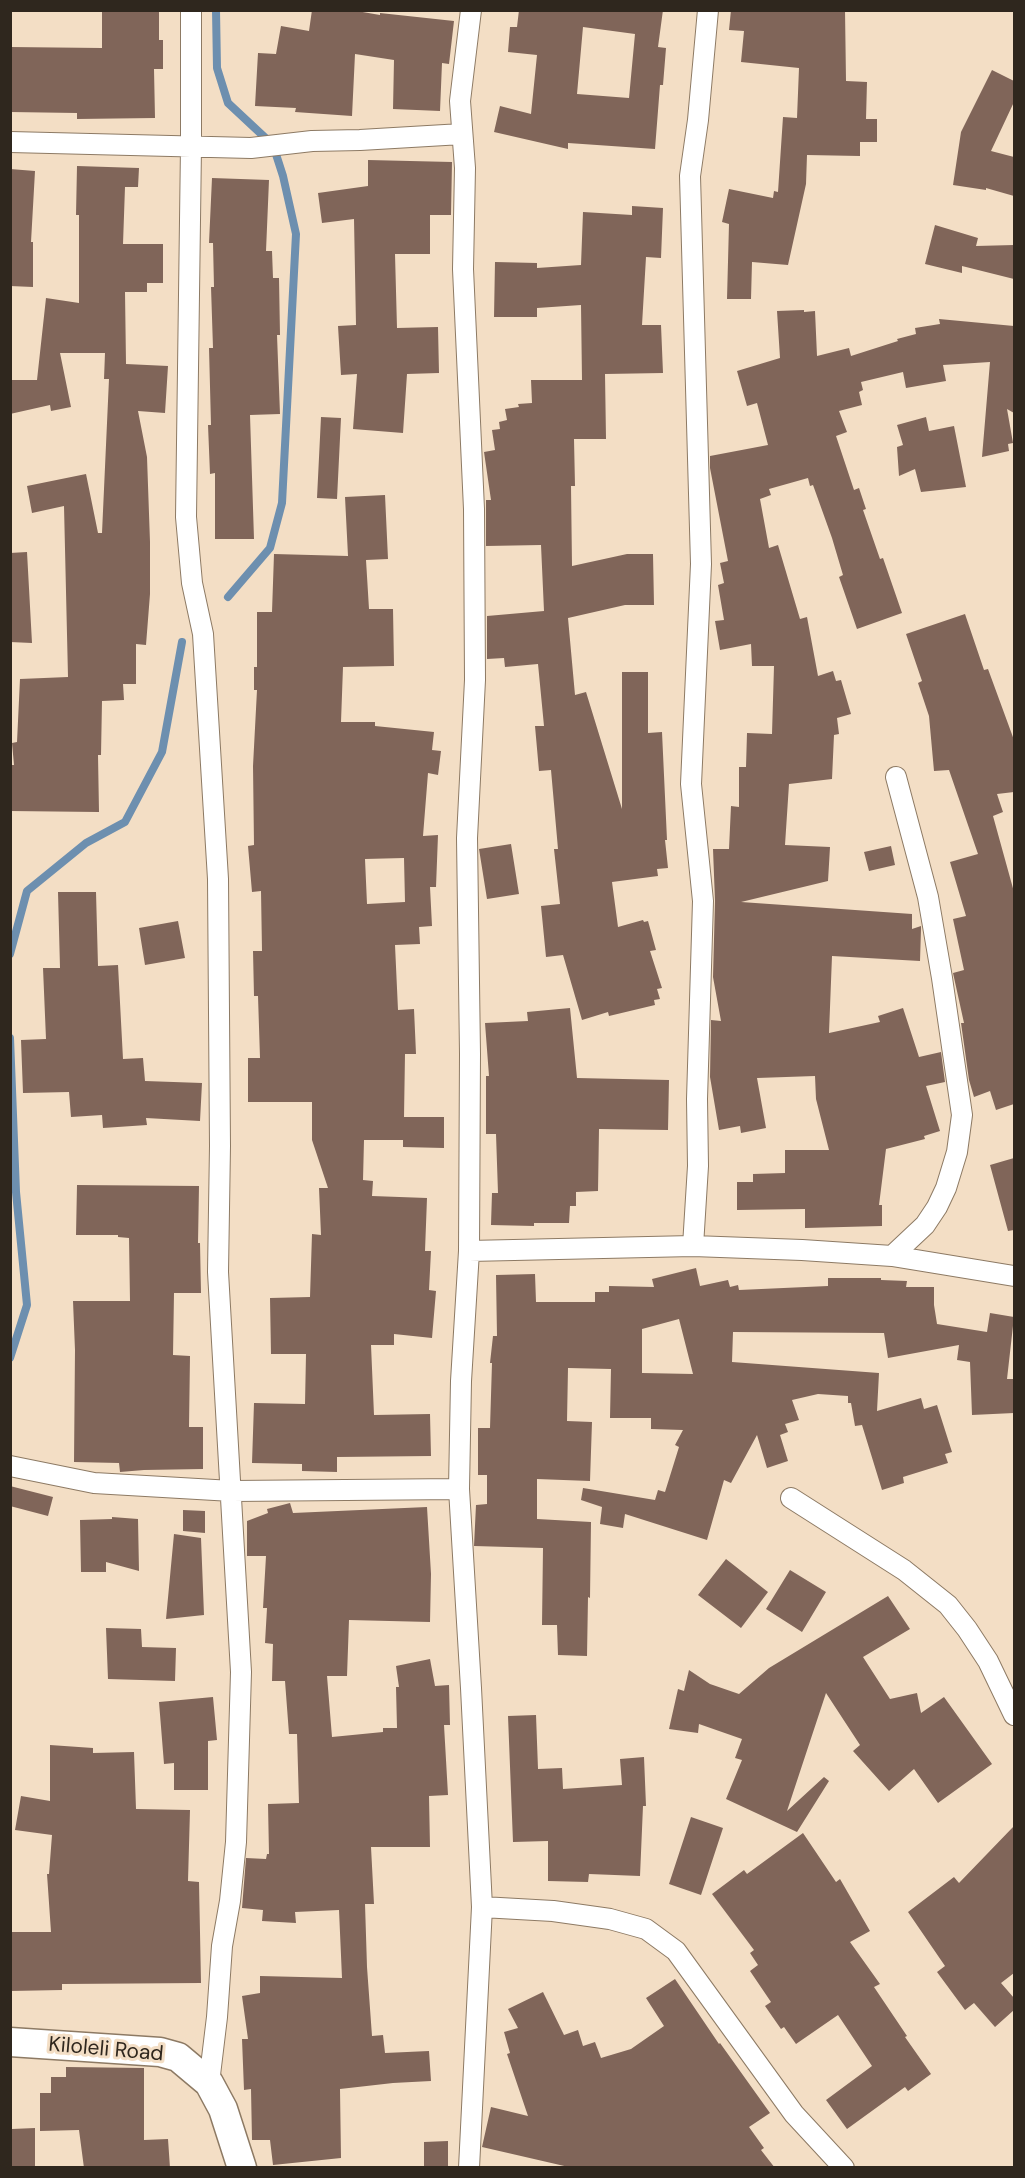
<!DOCTYPE html>
<html>
<head>
<meta charset="utf-8">
<style>
  body { margin:0 }
  #map { position:relative; width:1025px; height:2178px; overflow:hidden; background:#f3dec5; font-family:"DM Sans",sans-serif }
  canvas { display:block }
  .frame { position:absolute; inset:0; border:12px solid #2f271e; pointer-events:none }
</style>
</head>
<body>
<div id="map">
<canvas width="1025" height="2178"></canvas>
<div class="frame"></div>
</div>
<script>
const g = document.querySelector('canvas').getContext('2d');
g.lineJoin = 'round';
const toPath = rows => new Path2D(rows.map(r => 'M' + r).join(''));
function stroke(path, color, width, dash) { g.strokeStyle = color; g.lineWidth = width; g.lineCap = dash ? 'butt' : 'round'; g.setLineDash(dash || []); g.stroke(path); }
function paint(path, color) { g.fillStyle = color; g.fill(path, 'evenodd'); }
function drawText(font, color, halo, rows, align = 'center') {
  g.font = font + ' "DM Sans",sans-serif'; g.lineWidth = 6; g.setLineDash([]); g.textBaseline = 'middle'; g.strokeStyle = halo; g.fillStyle = color; for (const [text, x, y, turn = 0] of rows) {
    g.save(); g.translate(x, y); g.rotate((+turn || 0) * Math.PI / 180); g.textAlign = isNaN(turn) ? turn : align; if (halo) g.strokeText(text, 0, 0); g.fillText(text, 0, 0); g.restore();
  }
}
stroke(toPath([
  [216,10,217,68,228,103,273,145,283,176,296,234,282,503,270,548,228,597],
  [10,954,27,891,86,843,125,822,162,752,182,642],
  [10,1038,16,1192,27,1305,10,1358]
]), '#6d8faf', 8);
paint(toPath([
  [102,10,159,10,159,40,163,40,163,69,154,69,155,118,77,119,77,113,10,112,10,47,102,48],
  [312,10,351,10,380,15,380,13,454,21,449,64,442,63,440,111,393,109,394,60,355,54,352,116,295,112,296,108,255,106,258,53,276,54,281,26,309,31],
  [519,10,663,10,658,47,666,48,663,85,660,85,655,149,568,143,568,149,494,132,500,106,531,114,537,55,508,52,510,27,517,27],
  [583,27,635,34,629,98,577,94],
  [731,10,845,10,846,81,867,82,866,119,877,119,877,142,860,142,860,156,807,155,806,184,788,265,752,262,751,299,727,299,729,224,722,222,729,189,773,198,774,191,778,192,783,117,797,118,799,68,741,62,744,31,729,30],
  [992,70,1014,81,1014,102,991,151,1014,157,1014,196,986,188,986,190,953,185,961,132],
  [368,160,452,162,451,215,430,215,430,254,395,254,397,328,438,327,439,373,407,374,403,433,353,429,357,374,341,375,338,326,356,325,354,219,322,223,318,193,368,186],
  [77,166,139,168,138,187,125,187,123,244,163,244,163,283,147,283,147,292,125,292,126,364,168,366,165,413,138,411,147,457,150,542,150,594,146,645,136,644,136,684,123,684,124,700,102,701,101,755,98,755,99,812,10,811,10,765,14,765,12,743,17,742,20,679,68,677,64,506,32,513,27,486,86,474,98,533,102,533,109,379,104,379,105,353,60,353,71,407,51,411,50,405,10,414,10,380,37,380,46,298,79,303,79,215,76,215],
  [10,169,35,171,31,242,33,242,33,287,10,286],
  [212,178,269,180,266,251,272,251,273,278,279,278,280,335,277,335,280,414,250,415,254,539,215,539,215,473,210,474,208,425,211,425,209,348,213,348,211,287,214,287,213,243,209,243],
  [632,206,663,208,661,258,646,257,642,325,661,325,663,373,605,374,606,439,574,439,575,486,571,486,572,566,627,554,653,554,654,605,625,605,568,618,575,695,586,692,622,809,622,672,648,672,648,733,662,732,667,840,665,840,668,868,657,869,658,876,612,882,618,927,643,920,644,922,648,921,656,950,650,951,662,988,657,989,660,999,654,1000,655,1005,609,1016,608,1012,582,1020,563,955,546,957,541,906,560,904,554,849,558,849,551,770,539,771,535,726,544,726,538,664,505,667,504,658,487,659,487,616,544,611,541,545,486,546,486,500,491,500,484,452,495,450,492,430,500,429,499,422,507,420,505,409,519,407,518,404,532,403,531,380,582,380,581,305,537,308,537,317,494,317,495,262,537,263,537,268,581,265,583,212,632,215],
  [935,225,978,238,976,246,1014,245,1014,279,962,266,962,273,925,264],
  [804,310,804,312,815,311,817,356,849,348,851,356,898,341,897,339,916,334,915,328,940,324,939,319,1014,326,1014,413,1007,409,1013,443,1008,444,1009,451,982,457,990,362,943,365,946,381,906,388,903,372,861,382,863,390,859,392,862,405,839,411,847,432,836,436,854,490,859,488,866,509,863,510,880,559,883,558,902,613,857,629,839,577,843,575,832,538,813,485,810,486,808,478,769,489,771,495,760,499,769,548,778,545,800,619,807,617,818,676,833,671,836,681,841,680,851,714,837,718,839,734,834,735,832,779,789,784,785,845,830,847,828,881,741,902,912,914,912,929,921,926,921,929,920,961,832,956,829,1033,880,1022,878,1016,903,1008,919,1057,941,1052,945,1082,926,1086,940,1131,924,1136,925,1139,886,1149,879,1205,882,1205,882,1226,805,1228,805,1209,737,1210,737,1182,753,1182,753,1174,785,1173,785,1150,829,1150,816,1099,815,1076,757,1078,766,1128,741,1133,740,1126,719,1130,710,1077,711,1020,721,1021,713,977,715,901,713,849,729,849,731,806,739,807,739,767,746,767,747,733,772,734,774,666,752,666,751,644,720,650,715,621,724,620,718,585,724,583,720,563,728,561,710,468,710,456,768,445,757,403,747,406,737,371,780,358,777,311],
  [321,417,341,418,337,499,317,498],
  [926,417,929,431,954,426,966,487,921,492,915,469,899,476,897,447,903,445,897,425],
  [385,495,388,559,366,560,369,609,393,609,394,666,343,667,341,722,375,722,375,726,434,732,432,750,441,751,438,775,428,773,423,836,438,835,436,887,430,887,432,926,419,927,420,944,395,945,398,1010,414,1009,416,1054,405,1054,404,1117,444,1117,444,1148,403,1147,403,1140,364,1140,363,1180,373,1181,372,1196,427,1198,425,1251,431,1251,429,1290,436,1291,432,1338,394,1334,394,1345,371,1345,374,1415,430,1414,431,1456,337,1457,337,1472,302,1471,302,1464,252,1463,254,1403,305,1404,306,1354,271,1354,270,1298,310,1297,312,1234,321,1235,319,1188,328,1188,312,1140,312,1102,248,1102,248,1058,260,1058,258,996,254,996,253,951,262,951,261,891,252,892,248,846,254,845,253,766,257,690,254,690,254,667,257,667,257,612,272,612,274,554,348,556,345,497],
  [404,858,405,902,367,904,365,859],
  [27,552,32,643,10,642,10,553],
  [965,614,984,670,988,669,1014,740,1014,792,997,794,1003,812,993,816,1014,892,1014,1104,996,1110,990,1091,974,1097,969,1080,961,1023,964,1023,953,973,964,970,953,919,966,916,950,862,978,854,949,770,934,771,929,716,918,683,922,681,906,634],
  [511,844,519,894,487,899,479,849],
  [891,846,895,865,869,871,864,852],
  [58,892,96,892,98,966,118,965,123,1059,143,1058,145,1081,202,1083,200,1121,146,1118,147,1125,103,1128,102,1115,71,1117,69,1092,23,1093,21,1040,46,1039,43,968,60,968],
  [178,921,185,958,145,965,139,928],
  [570,1008,577,1078,669,1080,668,1130,599,1129,598,1191,576,1192,576,1206,570,1206,569,1223,534,1223,534,1226,491,1225,492,1193,498,1193,496,1134,486,1134,486,1076,489,1076,485,1023,528,1021,527,1012],
  [1014,1158,1014,1230,1008,1231,990,1165],
  [77,1185,199,1186,198,1243,200,1243,201,1293,174,1293,173,1355,190,1356,189,1427,203,1427,203,1469,144,1470,120,1472,119,1463,74,1462,75,1350,73,1301,130,1301,129,1238,118,1237,118,1235,76,1235],
  [696,1268,700,1286,728,1280,730,1287,738,1285,739,1290,828,1286,828,1278,881,1278,881,1280,907,1281,906,1287,934,1287,934,1305,937,1324,987,1332,990,1313,1014,1317,1007,1379,1014,1379,1014,1413,972,1415,970,1362,957,1360,959,1345,888,1358,884,1333,733,1332,732,1362,879,1373,877,1411,921,1398,924,1409,937,1405,952,1452,945,1454,948,1463,903,1477,904,1483,882,1490,862,1425,855,1426,851,1403,848,1403,848,1396,818,1394,792,1400,799,1420,785,1424,788,1432,780,1435,788,1461,767,1468,757,1435,731,1483,724,1480,707,1540,625,1514,623,1528,600,1524,602,1507,581,1500,583,1488,655,1500,658,1490,665,1492,679,1447,675,1445,683,1430,651,1429,651,1418,610,1418,611,1369,568,1368,567,1421,592,1422,590,1481,537,1479,537,1519,591,1522,590,1598,588,1597,587,1656,558,1655,557,1625,542,1625,543,1548,474,1546,476,1505,487,1504,487,1475,478,1475,478,1428,490,1428,492,1363,490,1363,493,1336,497,1336,496,1275,535,1274,536,1302,595,1302,595,1292,609,1292,609,1286,654,1287,652,1279],
  [679,1319,693,1374,642,1373,642,1329],
  [10,1486,53,1497,48,1516,10,1506],
  [290,1503,293,1513,427,1507,431,1574,430,1622,349,1620,347,1676,327,1676,332,1737,383,1732,383,1728,397,1728,396,1687,399,1687,396,1666,430,1659,435,1686,449,1685,450,1725,444,1725,448,1795,429,1796,430,1847,371,1847,374,1904,365,1904,367,1967,372,2036,383,2035,385,2053,429,2051,431,2081,393,2083,340,2089,341,2158,273,2165,270,2140,252,2140,251,2089,244,2090,242,2039,248,2039,242,1996,260,1993,260,1976,342,1978,339,1910,295,1912,296,1923,262,1921,263,1910,242,1908,246,1858,266,1859,267,1854,269,1854,268,1804,299,1803,297,1734,289,1734,285,1681,272,1681,273,1644,265,1643,267,1608,263,1608,266,1556,247,1556,247,1521,268,1513,267,1509],
  [183,1510,205,1511,205,1533,183,1531],
  [112,1517,138,1519,139,1571,106,1562,106,1572,81,1572,80,1520,112,1519],
  [174,1534,201,1538,204,1615,166,1619],
  [726,1559,768,1592,741,1628,698,1595],
  [790,1570,826,1592,802,1632,766,1609],
  [888,1596,910,1629,863,1657,890,1699,917,1693,921,1713,944,1697,992,1764,938,1803,914,1769,889,1791,853,1751,860,1745,826,1693,787,1811,824,1777,829,1781,797,1832,726,1799,742,1760,735,1758,742,1739,699,1724,698,1733,669,1729,678,1689,684,1691,689,1670,710,1684,739,1694,769,1668],
  [106,1628,141,1629,142,1647,176,1648,175,1681,108,1679],
  [213,1697,217,1740,208,1741,208,1790,174,1790,174,1763,164,1764,159,1702],
  [536,1715,538,1769,562,1768,563,1789,622,1785,620,1759,644,1757,646,1806,643,1806,640,1876,589,1874,588,1882,548,1881,548,1841,513,1842,508,1716],
  [50,1745,93,1748,93,1753,134,1752,136,1809,190,1810,188,1881,199,1882,201,1983,62,1984,62,1990,10,1991,10,1932,51,1932,47,1874,49,1874,52,1835,15,1830,21,1796,50,1801],
  [691,1817,723,1828,701,1895,669,1884],
  [1014,1826,1014,1973,1001,1983,1014,1998,1014,2010,995,2027,974,2003,965,2010,937,1972,945,1966,908,1912,954,1877,959,1883],
  [803,1833,836,1882,840,1879,870,1931,850,1942,880,1984,874,1987,907,2036,905,2037,931,2074,908,2091,905,2087,847,2129,826,2100,872,2066,838,2015,796,2044,784,2027,781,2029,765,2006,771,2002,750,1971,758,1965,750,1953,754,1950,712,1894,744,1870,747,1874],
  [675,1979,719,2044,720,2043,770,2113,749,2127,764,2148,761,2150,775,2168,573,2168,482,2147,491,2107,528,2116,507,2054,510,2053,504,2032,518,2028,508,2009,543,1992,564,2035,578,2030,583,2046,595,2042,601,2058,631,2049,664,2026,646,1998],
  [66,2067,144,2068,144,2140,168,2139,170,2168,84,2168,79,2130,40,2131,40,2093,51,2093,51,2077,66,2077],
  [35,2128,35,2168,12,2168,12,2129],
  [448,2141,448,2168,424,2168,424,2142]
]), '#806559');
const street = toPath([
  [191,10,191,146,186,517,192,583,203,634,218,879,220,1146,218,1272,241,1672,236,1842,230,1901,222,1946,217,2017,209,2083],
  [10,142,251,148,312,141,360,140,462,134],
  [693,1246,698,1166,697,1099,703,901,691,784,701,564,690,176,698,120,708,10],
  [469,1251,693,1246,802,1250,892,1256,1014,1276],
  [892,1256,925,1225,937,1207,946,1188,957,1152,962,1115,942,978,928,897,896,777],
  [10,1466,94,1483,232,1491,459,1489],
  [791,1498,904,1570,948,1605,967,1629,988,1661,1014,1715],
  [482,1907,553,1911,610,1919,646,1929,676,1951,794,2114,844,2168],
  [469,2168,482,1907,471,1688,459,1489,461,1381,469,1251,470,1054,467,838,475,680,474,509,463,269,465,168,460,101,471,10]
]);
const secondary = toPath([
  [10,2042,160,2052,178,2057,209,2083,223,2109,242,2168]
]);
stroke(street, '#8d7a64', 22);
stroke(secondary, '#8d7a64', 31);
stroke(street, '#fff', 20);
stroke(secondary, '#fff', 28);
drawText('21px', '#2f271e', '#f3dec5', [
  ["Kiloleli Road",106,2050,5]
]);
</script>
</body>
</html>
